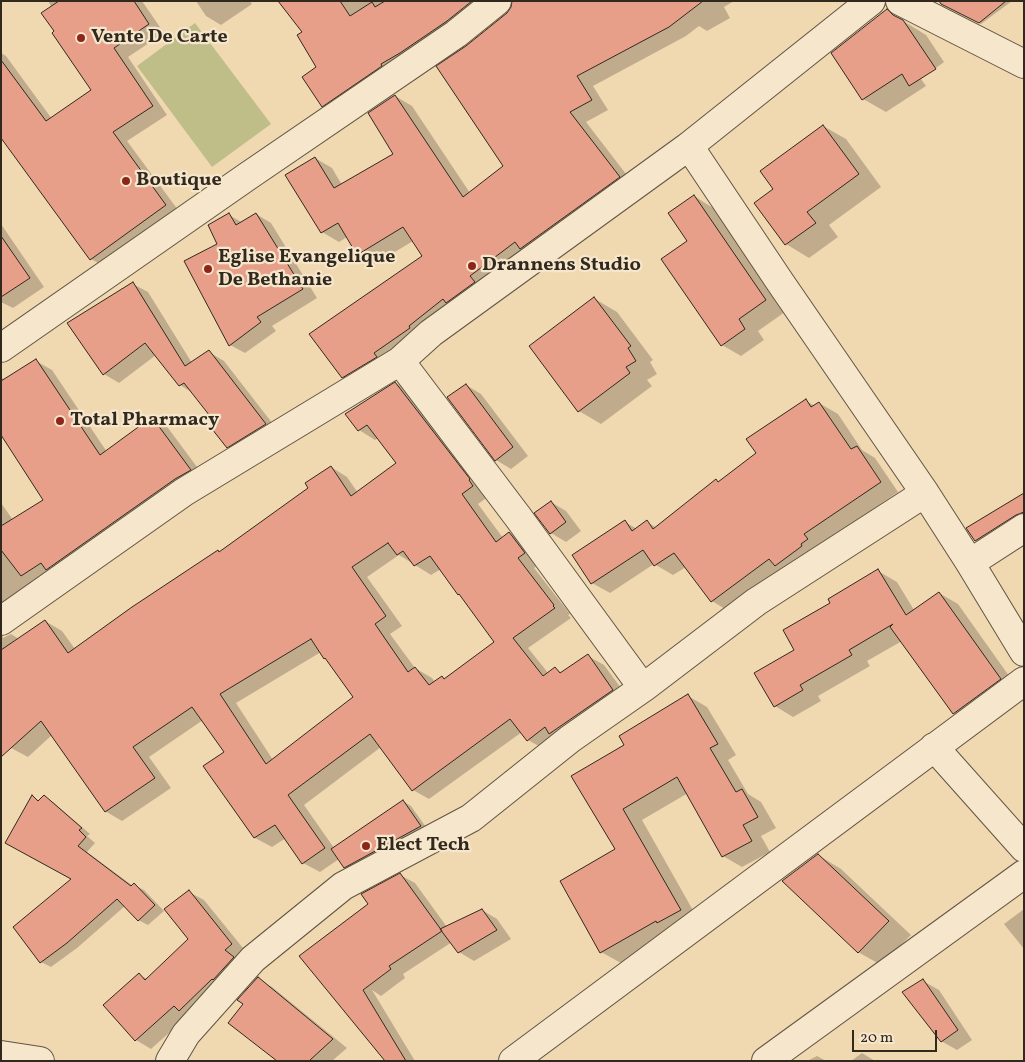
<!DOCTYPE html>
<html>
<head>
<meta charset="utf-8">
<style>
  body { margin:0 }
  #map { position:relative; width:1025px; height:1062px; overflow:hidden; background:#f0d8b1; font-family:Vollkorn,serif }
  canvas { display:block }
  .frame { position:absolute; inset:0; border:2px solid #31291e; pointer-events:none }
  .scale { position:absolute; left:852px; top:1030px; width:85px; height:22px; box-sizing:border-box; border:2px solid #31291e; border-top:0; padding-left:6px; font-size:15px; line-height:18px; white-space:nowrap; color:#31291e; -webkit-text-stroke:4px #f5e6cc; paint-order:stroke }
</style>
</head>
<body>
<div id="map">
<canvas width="1025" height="1062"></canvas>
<div class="frame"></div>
<div class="scale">20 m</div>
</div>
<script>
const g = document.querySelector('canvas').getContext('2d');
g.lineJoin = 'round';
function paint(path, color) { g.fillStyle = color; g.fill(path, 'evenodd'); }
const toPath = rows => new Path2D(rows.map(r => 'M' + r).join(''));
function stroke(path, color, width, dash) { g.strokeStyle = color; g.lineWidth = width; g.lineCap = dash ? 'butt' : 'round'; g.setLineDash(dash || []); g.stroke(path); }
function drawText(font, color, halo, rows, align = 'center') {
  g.font = font + ' Vollkorn,serif'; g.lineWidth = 4.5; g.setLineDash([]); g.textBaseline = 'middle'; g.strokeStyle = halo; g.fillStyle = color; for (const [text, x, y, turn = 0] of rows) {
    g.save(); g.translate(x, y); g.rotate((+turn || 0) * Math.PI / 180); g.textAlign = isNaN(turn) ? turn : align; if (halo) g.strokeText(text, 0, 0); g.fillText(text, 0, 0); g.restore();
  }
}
paint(toPath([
  [195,23,271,124,212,167,137,66]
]), '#bfbd88');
paint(toPath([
  [48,1,142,1,164,33,128,57,167,115,127,141,181,214,107,268,91,259,1,131,1,53,6,56,52,119,93,90,56,32,52,8],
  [196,1,250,1,252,4,221,25,206,16],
  [280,1,498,1,338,115,322,106,318,67,304,32],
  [533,1,734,1,724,7,730,18,707,31,699,26,686,36,593,86,608,110,586,122,636,187,360,387,343,377,423,256,413,241,375,264,358,254,347,237,339,242,322,232,287,176,315,158,332,168,342,185,395,154,395,96,412,106,470,193,505,166],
  [940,1,1012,1,981,24,958,13,942,4],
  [887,11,926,35,944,62,921,79,926,86,886,112,863,99],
  [823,126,846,139,881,187,829,225,838,237,809,258,786,244,756,204,775,190],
  [694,196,713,208,785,312,758,331,764,340,741,356,722,345,688,242],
  [256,214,271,223,317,298,272,326,276,331,245,353,230,345,219,244,229,215,243,223],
  [1,224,44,287,13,308,1,302],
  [133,284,148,292,192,363,209,352,224,361,280,433,243,456,228,447,219,426,193,393,180,385,156,355,119,383,104,374],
  [595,299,617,312,653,360,650,362,657,374,647,380,652,386,601,424,579,411],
  [36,361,52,370,107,452,152,418,168,428,206,479,2,633,3,638,11,634,19,639,45,621,62,631,75,649,220,553,310,488,331,467,347,477,358,493,398,463,378,438,375,440,359,430,396,383,412,393,489,496,478,504,503,538,510,533,526,543,541,563,534,568,570,614,568,615,571,618,528,648,549,674,555,669,563,673,588,656,604,665,629,699,544,749,528,740,522,732,429,799,413,790,381,747,304,805,334,848,403,801,411,806,428,830,352,871,345,867,339,859,320,872,303,863,286,838,272,847,255,838,205,767,226,752,203,720,149,757,171,788,122,821,105,811,52,735,28,757,11,748,4,740,1,662,1,503,13,520,45,500,1,433,1,378,2,378,6,380],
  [399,555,431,575,441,569,495,642,446,679,442,677,435,682,432,678,415,668,390,634,402,626,367,577],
  [321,652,354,697,273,760,236,703],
  [466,385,481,394,528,456,511,469,496,460],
  [806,401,815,406,819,403,838,414,862,450,875,458,898,492,821,545,730,612,712,601,686,567,673,575,654,564,610,593,592,583,625,522,637,529,647,522,657,528,717,481,720,483,758,454],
  [1024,494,1024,528,991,549,976,540],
  [551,502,566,511,581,531,566,542,551,533,536,513],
  [878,571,897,582,914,610,939,593,958,604,1019,690,973,724,954,713,902,641,867,661,870,666,818,696,821,701,793,717,775,706,795,650,832,604],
  [688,696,707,707,736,755,728,760,748,794,761,802,776,828,761,836,770,852,742,867,723,856,688,793,642,820,699,921,675,932,621,963,601,952,617,850,626,745],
  [44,796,53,802,90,834,87,836,95,843,87,852,133,886,134,885,144,890,164,911,148,925,138,920,125,906,77,948,51,967,41,962,73,879,32,797,40,801],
  [818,855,841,869,911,935,881,965,858,952],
  [400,875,415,883,447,927,482,910,497,919,511,939,474,961,459,952,452,942,403,974,405,978,381,996,372,990,415,1061,387,1061,301,956,370,904],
  [189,892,204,900,247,953,189,1015,151,1049,136,1040,139,975,148,979,190,939],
  [1024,909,1024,949,1004,924],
  [258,979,272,987,347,1048,332,1061,279,1061,245,1004],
  [923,981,939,990,972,1040,957,1050,941,1041],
  [862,1053,875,1061,851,1061],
  [817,1056,826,1061,807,1061]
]), '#0003');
const building = toPath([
  [59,1,134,1,149,24,114,48,153,106,113,132,166,205,90,260,1,138,1,60,46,121,91,90,52,33,54,31,41,13,59,1],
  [278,1,340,1,350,16,372,2,375,7,385,1,472,1,447,21,400,53,381,64,382,66,322,107,302,77,316,67,297,35,302,32,278,1],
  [512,1,703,1,669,27,577,76,592,100,570,112,620,177,520,249,515,242,470,276,475,282,446,303,443,299,409,326,410,328,374,353,377,357,342,378,309,334,422,256,403,227,357,255,338,223,321,233,285,175,315,157,334,188,393,154,368,113,395,95,463,197,503,166,436,66,466,46,507,13,511,7,512,1],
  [939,1,1006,1,979,23,941,4,939,1],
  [887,9,893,15,903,20,936,69,909,86,902,74,862,100,831,53,887,9],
  [823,125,859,174,807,212,816,223,785,245,754,203,773,189,760,171,823,125],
  [694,195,766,300,739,319,745,329,721,346,661,259,687,241,668,213,694,195],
  [229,213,236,225,256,213,303,289,257,317,261,322,229,346,184,261,217,244,208,225,229,213],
  [1,236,30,278,1,297,1,236],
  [133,282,185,366,209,350,266,424,227,448,212,429,217,425,184,383,179,386,145,343,103,375,67,323,133,282],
  [594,297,631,346,628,348,636,361,626,367,630,373,578,412,529,346,594,297],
  [36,359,100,455,152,417,191,470,175,479,46,570,41,563,21,576,1,550,1,526,43,500,1,435,1,381,36,359],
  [395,382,470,479,469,480,473,486,462,494,496,542,509,532,525,553,518,558,554,605,553,606,555,608,513,638,543,676,555,667,560,673,588,654,613,690,549,734,545,727,527,741,510,719,412,791,370,734,288,795,325,848,302,864,275,825,254,838,203,766,224,752,192,707,133,747,155,778,105,812,41,721,1,757,1,650,45,620,68,653,132,607,218,550,219,552,308,488,305,483,331,466,351,496,396,463,367,425,358,431,345,414,395,382],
  [388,543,397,555,403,551,414,566,430,556,458,595,459,594,494,642,444,679,442,676,429,685,415,667,408,672,375,624,386,616,352,567,388,543],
  [311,639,324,659,325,658,353,697,266,764,220,694,311,639],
  [466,384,513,447,495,461,447,397,466,384],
  [806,399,811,407,819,402,851,449,857,446,881,482,804,534,808,539,801,544,802,546,775,566,769,559,711,602,674,553,654,566,643,550,591,584,572,555,625,520,632,531,647,520,653,529,716,479,718,482,756,453,746,439,806,399],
  [1024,493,1024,512,1016,515,975,541,966,528,1024,493],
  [551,501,566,522,550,534,534,513,551,501],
  [878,569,906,615,939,592,1001,679,953,714,890,627,893,624,849,650,852,655,800,685,803,690,774,707,754,673,794,650,783,630,830,603,828,599,878,569],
  [688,694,718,744,710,748,736,792,742,789,758,817,743,825,752,841,722,857,677,777,623,809,681,910,657,923,656,921,600,953,560,881,615,849,571,776,624,745,619,736,688,694],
  [32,795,38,801,44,795,82,828,79,830,86,837,78,846,131,886,134,883,155,905,138,921,117,899,67,943,40,963,13,927,71,879,5,843,32,795],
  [403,800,421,826,344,868,331,849,403,800],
  [818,854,889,921,858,953,782,881,818,854],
  [400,873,442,931,389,966,391,969,363,990,406,1061,385,1061,299,956,368,904,361,894,400,873],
  [189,890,232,944,225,950,234,957,213,980,212,979,179,1011,174,1006,135,1041,103,1005,139,973,145,980,188,939,164,909,189,890],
  [482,909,497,930,458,953,440,929,482,909],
  [258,977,333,1039,309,1061,277,1061,228,1023,243,1004,237,1000,258,977],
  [923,979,958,1030,941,1042,902,992,923,979]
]);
paint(building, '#e79f89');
stroke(building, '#31291e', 1);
const minor = toPath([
  [900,1,1024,64],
  [689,146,780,282,925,493,970,563,1024,652],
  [1,348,248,176,456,34,497,1],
  [400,361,518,517,643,688],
  [970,563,1024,528],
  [1,621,184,492,400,361,431,333,689,146,871,1],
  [934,747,1024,848],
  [1,1055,40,1061],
  [170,1061,186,1034,253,959,343,886,471,818,570,739,643,688,756,602,925,493],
  [513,1061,1024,681],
  [766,1061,1024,874]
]);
stroke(minor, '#615543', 30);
stroke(minor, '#f5e6cc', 28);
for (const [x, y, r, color] of [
  [81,38,5,"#8f2418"],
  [126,181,5,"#8f2418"],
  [472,266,5,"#8f2418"],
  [208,269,5,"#8f2418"],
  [60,421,5,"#8f2418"],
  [366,846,5,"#8f2418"]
]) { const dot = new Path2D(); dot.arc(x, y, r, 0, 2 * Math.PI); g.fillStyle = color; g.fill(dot); stroke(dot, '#f5e6cc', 2); }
drawText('bold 20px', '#31291e', '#f5e6cc', [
  ["Vente De Carte",91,38],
  ["Boutique",136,181],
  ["Eglise Evangelique",218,258],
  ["De Bethanie",218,281],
  ["Drannens Studio",482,266],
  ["Total Pharmacy",70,421],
  ["Elect Tech",376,846]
], 'left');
</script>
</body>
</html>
